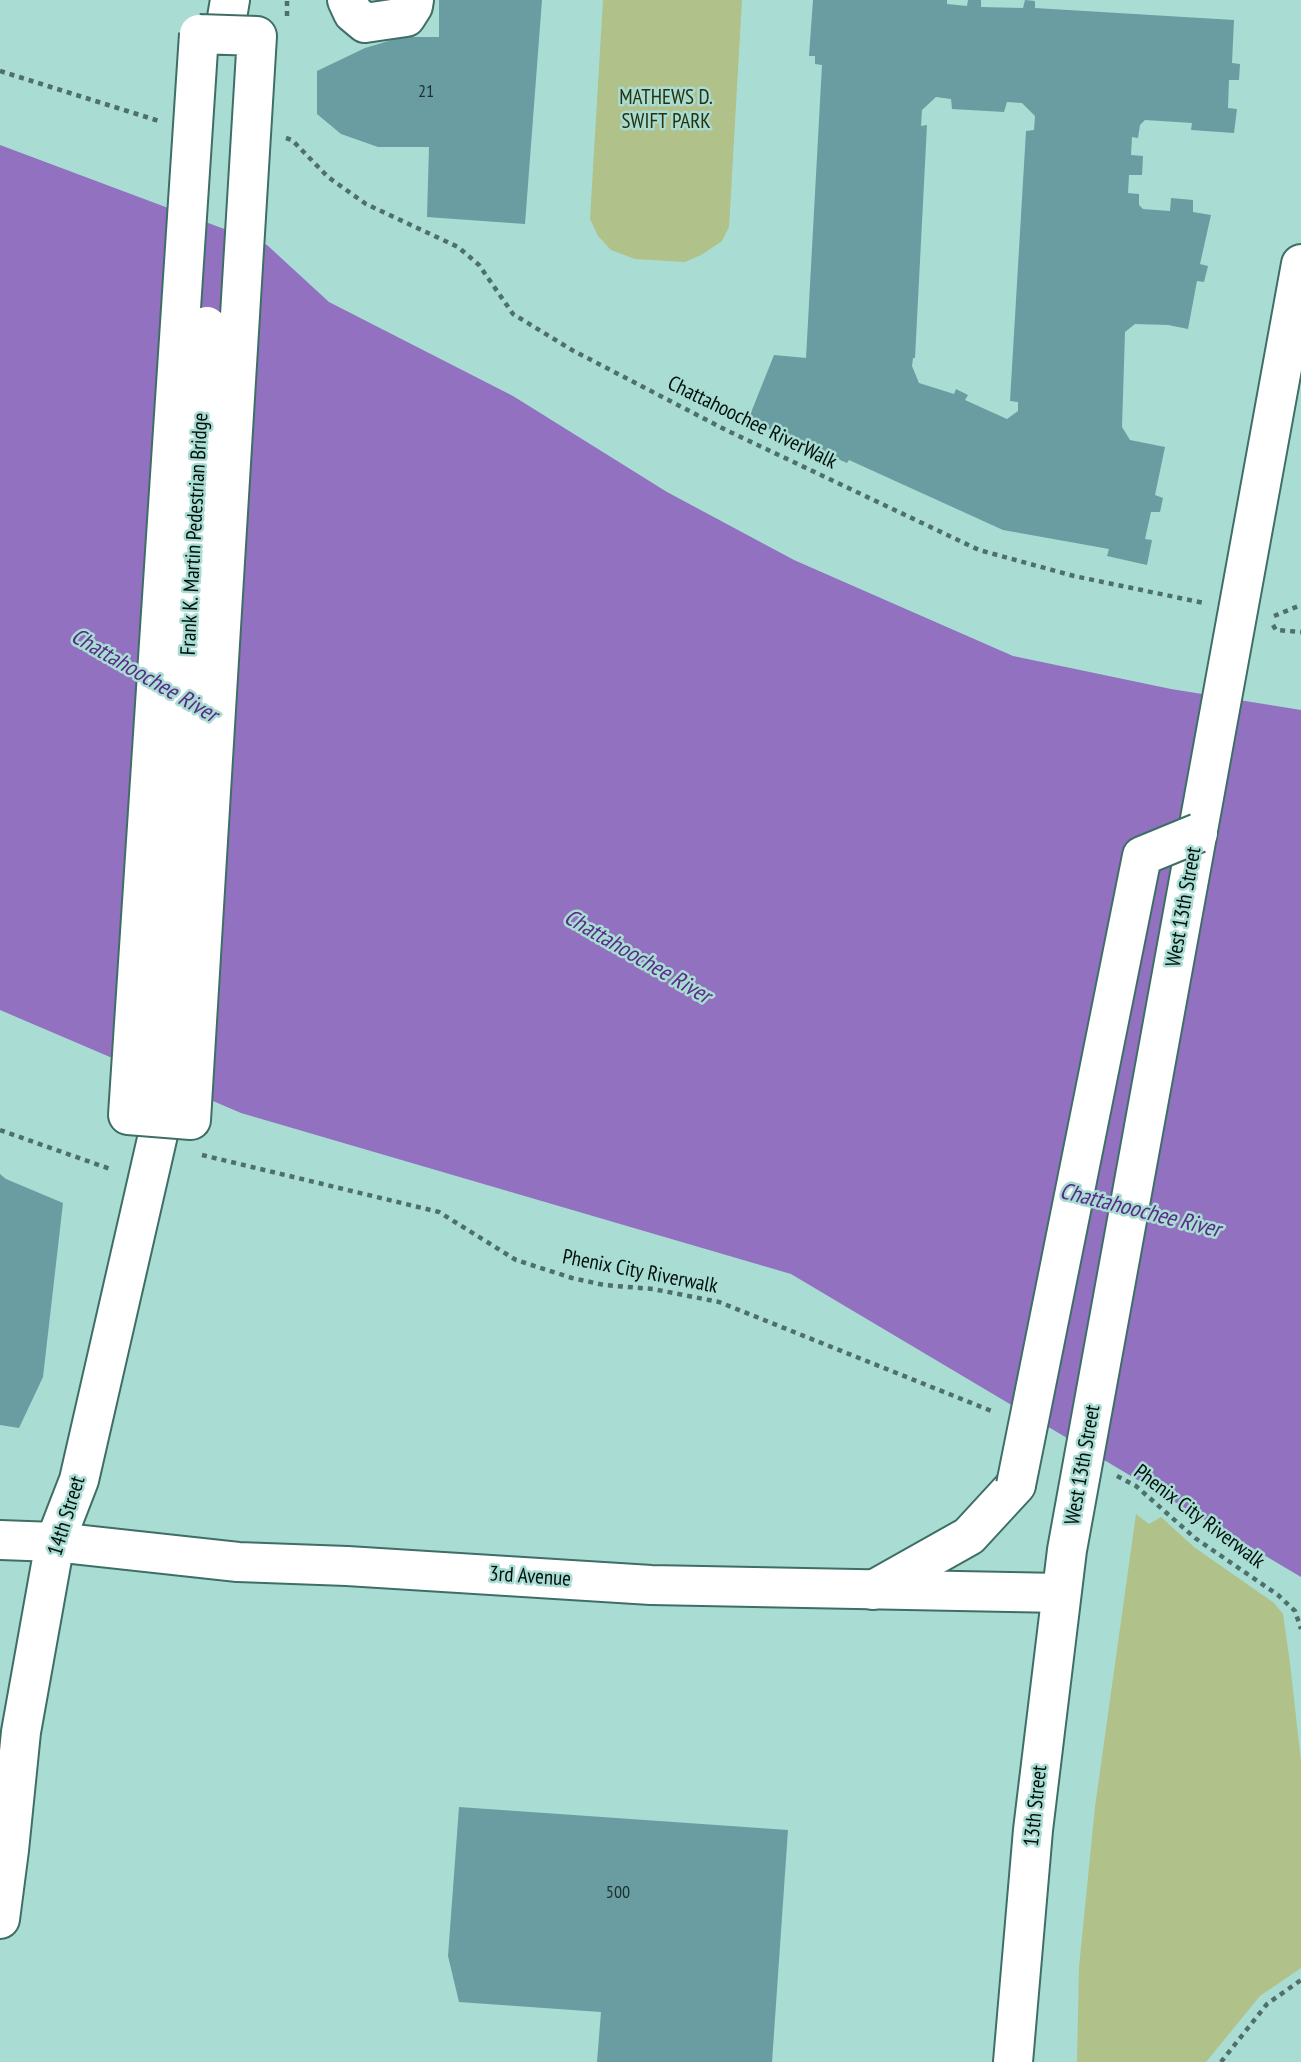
<!DOCTYPE html>
<html>
<head>
<meta charset="utf-8">
<style>
  body { margin:0 }
  canvas { display:block; background:#a9dcd2 }
</style>
</head>
<body>
<canvas width="1301" height="2062"></canvas>
<script>
const g = document.querySelector('canvas').getContext('2d');
g.lineJoin = 'round';
function paint(path, color) { g.fillStyle = color; g.fill(path, 'evenodd'); }
const toPath = rows => new Path2D(rows.map(r => 'M' + r).join(''));
function stroke(path, color, width, dash) { g.strokeStyle = color; g.lineWidth = width; g.lineCap = dash ? 'butt' : 'round'; g.setLineDash(dash || []); g.stroke(path); }
function drawText(font, color, halo, rows, align = 'center') {
  g.font = font + ' "PT Sans Narrow",sans-serif'; g.lineWidth = 5; g.setLineDash([]); g.textBaseline = 'middle'; g.strokeStyle = halo; g.fillStyle = color; for (const [text, x, y, turn = 0] of rows) {
    g.save(); g.translate(x, y); g.rotate((+turn || 0) * Math.PI / 180); g.textAlign = isNaN(turn) ? turn : align; if (halo) g.strokeText(text, 0, 0); g.fillText(text, 0, 0); g.restore();
  }
}
paint(toPath([
  [603,0,742,0,729,227,722,241,701,255,685,262,635,259,611,250,598,236,590,219],
  [1136,1514,1149,1524,1161,1517,1194,1547,1274,1603,1283,1614,1290,1663,1301,1761,1301,1968,1260,1996,1206,2062,1077,2062,1079,1967,1095,1807]
]), '#b0c18a');
paint(toPath([
  [0,145,267,245,329,302,513,396,667,492,794,560,1013,656,1171,689,1301,710,1301,1577,791,1274,241,1113,0,1010]
]), '#9271c0');
paint(toPath([
  [439,0,542,0,525,224,427,217,429,147,378,147,341,134,317,114,317,71,365,48,402,37,439,37],
  [813,0,947,0,947,4,967,6,968,0,981,0,981,7,1023,8,1025,0,1035,1,1035,8,1234,20,1232,63,1240,64,1239,80,1229,80,1228,108,1237,109,1234,133,1191,130,1192,123,1145,120,1140,125,1138,138,1132,137,1131,155,1143,156,1142,175,1129,175,1128,193,1139,194,1139,205,1143,209,1170,211,1171,198,1193,200,1193,212,1211,215,1200,264,1208,266,1204,282,1197,281,1188,329,1168,325,1135,324,1125,332,1122,427,1130,440,1165,447,1155,495,1163,498,1160,512,1151,512,1145,539,1152,540,1147,565,1107,556,1109,549,1003,530,849,460,847,463,748,420,774,355,806,358,822,65,815,64,815,56,809,56],
  [936,97,951,99,952,109,1004,112,1007,102,1022,103,1035,116,1034,130,1026,131,1010,401,1018,402,1018,411,1007,419,965,400,968,395,956,389,954,394,919,383,912,366,913,358,915,358,927,125,921,126,922,110],
  [0,1174,6,1179,63,1203,43,1377,19,1428,0,1425],
  [459,1807,788,1830,772,2062,597,2062,601,2012,459,2002,448,1956]
]), '#6a9da1');
const minor = toPath([
  [347,0,353,13,365,23,406,17,413,6,414,0],
  [224,35,230,0],
  [0,1540,55,1542,238,1562,347,1566,651,1585,1061,1593],
  [0,1919,9,1850,21,1732,55,1542,79,1480,162,1117]
]);
const major = toPath([
  [873,1590,969,1536,1016,1485],
  [1013,2062,1033,1830,1067,1550,1301,264]
]);
stroke(minor, '#3e6e66', 42);
stroke(major, '#3e6e66', 42);
stroke(toPath([
  [287,16,287,0],
  [0,71,159,121],
  [286,138,292,140,328,177,366,204,458,247,479,265,513,314,572,350,726,430,979,550,1074,576,1204,603],
  [1274,616,1301,605],
  [1273,625,1276,630,1301,632],
  [0,1130,113,1170],
  [202,1155,439,1212,516,1260,572,1278,604,1285,653,1289,719,1302,994,1412],
  [1117,1476,1136,1486,1195,1538,1278,1595,1295,1611,1301,1629],
  [1221,2062,1267,2004,1301,1980]
]), '#4f706a', 4.5, [5, 5]);
stroke(minor, '#fff', 38);
stroke(major, '#fff', 38);
const minorBridge = toPath([
  [199,34,257,36,191,1120,128,1115,199,34],
  [162,1117,207,326]
]);
const majorBridge = toPath([
  [1016,1485,1142,856,1198,833]
]);
stroke(minorBridge, '#3e6e66', 42, []);
stroke(majorBridge, '#3e6e66', 42, []);
stroke(minorBridge, '#fff', 38);
stroke(majorBridge, '#fff', 38);
drawText('18px', '#1a3332', null, [
  ["21",426,92],
  ["500",618,1893]
]);
drawText('21px', '#29320c', '#a9dcd2', [
  ["MATHEWS D.",666,98],
  ["SWIFT PARK",666,122]
]);
drawText('21px', '#00100d', '#a9dcd2', [
  ["Chattahoochee RiverWalk",752,423,26],
  ["Frank K. Martin Pedestrian Bridge",195,534,-87],
  ["West 13th Street",1184,907,-80],
  ["Phenix City Riverwalk",640,1272,11],
  ["West 13th Street",1083,1465,-80],
  ["14th Street",67,1516,-73],
  ["Phenix City Riverwalk",1199,1517,37],
  ["3rd Avenue",530,1577,4],
  ["13th Street",1036,1806,-84]
]);
drawText('italic 23px', '#592c8a', '#a9dcd2', [
  ["Chattahoochee River",144,676,30],
  ["Chattahoochee River",637,957,30],
  ["Chattahoochee River",1140,1211,14]
]);
</script>
</body>
</html>
